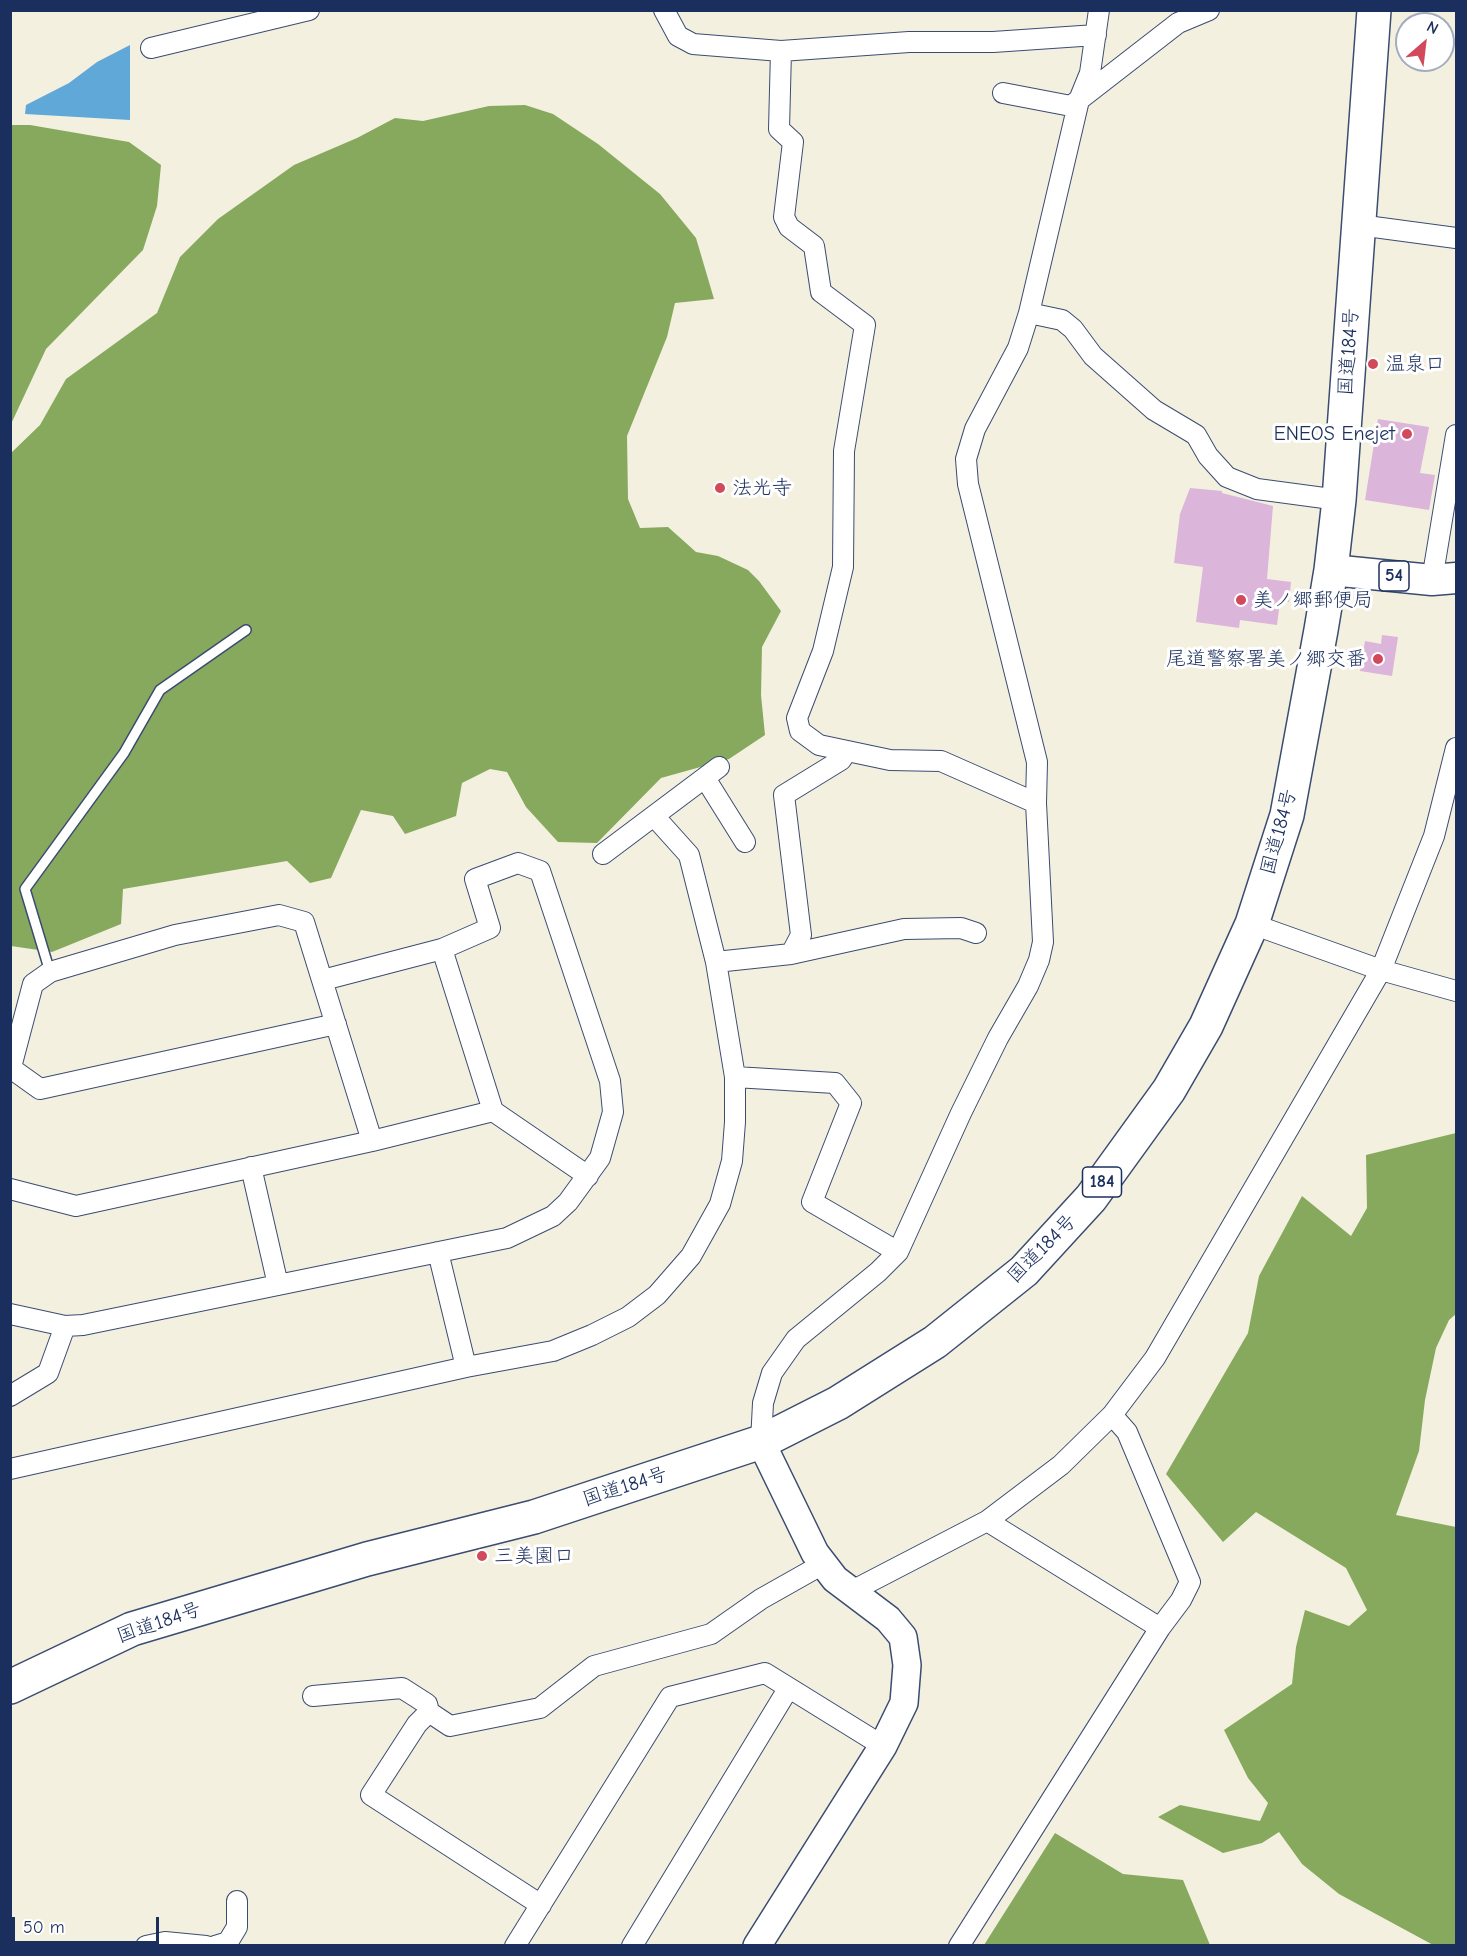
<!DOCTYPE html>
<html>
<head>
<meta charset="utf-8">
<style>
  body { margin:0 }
  #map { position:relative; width:1467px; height:1956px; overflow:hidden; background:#f3f0df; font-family:"Comic Neue",sans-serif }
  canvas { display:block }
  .frame { position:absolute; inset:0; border:12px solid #1b2f5e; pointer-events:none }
  .north { position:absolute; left:1395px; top:12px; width:60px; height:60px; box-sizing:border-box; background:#fff; border:2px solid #a4acbf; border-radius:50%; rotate:28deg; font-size:16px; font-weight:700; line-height:24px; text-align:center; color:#1b2f5e }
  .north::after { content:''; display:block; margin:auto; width:21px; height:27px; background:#d1495b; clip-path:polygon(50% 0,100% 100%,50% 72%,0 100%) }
  .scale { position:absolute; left:12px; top:1917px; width:147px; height:27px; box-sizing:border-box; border:3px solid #1b2f5e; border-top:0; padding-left:8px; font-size:18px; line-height:21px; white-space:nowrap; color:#1b2f5e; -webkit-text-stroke:4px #fff; paint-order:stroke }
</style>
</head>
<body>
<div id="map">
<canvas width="1467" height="1956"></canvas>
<div class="frame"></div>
<div class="north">N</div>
<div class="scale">50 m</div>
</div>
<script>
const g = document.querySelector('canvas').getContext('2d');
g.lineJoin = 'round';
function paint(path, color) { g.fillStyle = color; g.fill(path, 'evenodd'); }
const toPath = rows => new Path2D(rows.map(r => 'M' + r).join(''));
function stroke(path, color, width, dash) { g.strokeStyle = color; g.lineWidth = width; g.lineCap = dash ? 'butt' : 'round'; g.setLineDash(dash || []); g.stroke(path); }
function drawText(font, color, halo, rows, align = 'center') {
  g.font = font + ' "Comic Neue","Klee One",sans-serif'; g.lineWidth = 6; g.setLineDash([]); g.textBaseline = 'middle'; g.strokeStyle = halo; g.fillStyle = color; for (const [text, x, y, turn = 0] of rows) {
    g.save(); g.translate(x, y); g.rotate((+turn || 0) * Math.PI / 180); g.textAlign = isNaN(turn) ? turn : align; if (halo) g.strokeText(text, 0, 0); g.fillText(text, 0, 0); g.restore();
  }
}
paint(toPath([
  [525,105,553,114,598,144,660,194,696,238,714,299,675,303,667,337,627,436,628,499,640,528,668,527,696,552,718,556,748,570,759,581,781,611,762,647,761,695,765,735,729,759,661,778,597,843,558,842,526,807,507,772,490,769,462,783,456,816,405,834,393,816,361,810,331,878,310,883,287,861,123,889,121,924,52,952,11,946,11,453,40,425,66,379,157,313,180,257,218,219,294,165,357,138,395,118,423,121,489,106],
  [11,125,30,125,129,142,161,165,157,206,143,250,46,349,11,424],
  [1456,1133,1456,1314,1449,1320,1436,1348,1425,1400,1419,1451,1396,1515,1456,1527,1456,1945,1435,1946,1339,1894,1302,1864,1279,1832,1262,1843,1223,1853,1158,1817,1180,1805,1260,1821,1268,1803,1248,1778,1224,1730,1292,1684,1296,1647,1305,1610,1349,1626,1367,1610,1346,1568,1256,1512,1223,1542,1166,1474,1248,1333,1259,1276,1302,1196,1351,1236,1367,1208,1366,1155],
  [1055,1833,1123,1874,1183,1880,1210,1945,984,1945]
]), '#86a95d');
paint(toPath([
  [130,45,130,120,25,114,26,105,69,83,97,62]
]), '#60a8d7');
paint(toPath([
  [1378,419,1429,427,1420,473,1435,475,1429,510,1365,500],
  [1190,488,1222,491,1222,493,1273,506,1267,579,1291,582,1289,602,1280,601,1277,625,1240,620,1239,628,1196,622,1203,567,1174,563,1180,514],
  [1382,635,1398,637,1392,676,1360,671,1365,641,1381,644]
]), '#dcb5da');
const lane = toPath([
  [50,972,25,889,124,753,160,690,246,630]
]);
const street = toPath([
  [664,10,678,36,693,44,781,51,909,42,993,42,1096,35],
  [151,48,309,10],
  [781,51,779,129,793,142,784,217,789,227,814,246,821,292,865,325,844,451,843,567,823,651,797,718,800,731,819,745,890,760,941,761,1036,803],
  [1003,93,1071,106,1178,23,1209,10],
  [1359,225,1456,238],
  [1029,313,1062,320,1073,329,1093,356,1154,410,1196,435,1208,456,1227,477,1257,489,1339,500],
  [1432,580,1456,435],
  [705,778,745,842],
  [603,854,719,767],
  [1252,924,1381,970,1456,991],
  [442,949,493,1111],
  [791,954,904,929,961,928,976,933],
  [716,962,791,954,801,935,784,795,841,760,847,751],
  [12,1069,40,1089,336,1024],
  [10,1071,33,984,50,972,175,935,279,915,304,922,372,1141],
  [735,1077,835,1083,851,1103,812,1202,898,1252],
  [251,1167,278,1285],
  [10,1189,76,1206,372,1141,493,1111,588,1176],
  [438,1252,466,1367],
  [10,1314,65,1326,83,1325,507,1238,553,1216,568,1202,600,1158,613,1112,610,1081,540,871,518,863,475,879,490,928,442,949,323,980],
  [10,1396,48,1373,65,1326],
  [761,1442,763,1403,772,1373,796,1339,878,1272,898,1252,961,1113,998,1038,1028,986,1039,960,1043,942,1036,803,1037,762,968,484,966,459,975,429,1018,348,1029,313,1079,100,1090,73,1099,10],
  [10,1469,466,1367,553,1351,592,1335,628,1317,657,1295,691,1256,720,1204,732,1161,735,1122,735,1077,716,962,689,855,654,816],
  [987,1521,1160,1628],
  [852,1591,987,1521,1061,1465,1112,1415,1155,1358,1381,970,1434,836,1456,748],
  [313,1696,402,1688,427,1704,429,1712],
  [541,1905,371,1795,417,1724,429,1712,450,1726,540,1708,594,1666,711,1634,761,1599,823,1564],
  [146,1946,165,1942,206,1946],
  [215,1946,228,1942,237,1927,237,1901],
  [515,1946,670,1697,765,1673,883,1746],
  [632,1946,788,1689],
  [959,1946,1160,1628,1181,1600,1190,1582,1127,1432,1112,1415]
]);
const secondary = toPath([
  [757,1946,883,1746,904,1703,907,1665,903,1637,888,1619,835,1579,815,1553,761,1442]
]);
const primary = toPath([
  [1331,570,1432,580,1456,578]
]);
const highway = toPath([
  [10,1687,132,1629,367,1559,534,1517,761,1442,838,1403,935,1342,1024,1271,1091,1198,1169,1090,1206,1026,1252,924,1287,815,1321,630,1331,570,1339,500,1374,10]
]);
stroke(lane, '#3b4c71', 12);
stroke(street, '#3b4c71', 22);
stroke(secondary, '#3b4c71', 30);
stroke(primary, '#3b4c71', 33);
stroke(highway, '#3b4c71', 36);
stroke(lane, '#fff', 9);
stroke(street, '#fff', 20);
stroke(secondary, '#fff', 27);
stroke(primary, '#fff', 30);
stroke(highway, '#fff', 33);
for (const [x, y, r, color] of [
  [1373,364,6,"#d1495b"],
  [1407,434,6,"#d1495b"],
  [720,488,6,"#d1495b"],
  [1241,600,6,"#d1495b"],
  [1378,659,6,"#d1495b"],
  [482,1556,6,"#d1495b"]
]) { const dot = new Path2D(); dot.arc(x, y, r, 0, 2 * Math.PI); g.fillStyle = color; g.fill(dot); stroke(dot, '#fff', 2); }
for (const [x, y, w] of [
  [1394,576,30],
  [1102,1182,39]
]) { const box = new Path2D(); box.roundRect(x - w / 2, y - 15, w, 30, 4.5); g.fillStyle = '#fff'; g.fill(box); stroke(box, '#1b2f5e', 1.5); }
drawText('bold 18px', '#1b2f5e', null, [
  ["54",1394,576],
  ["184",1102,1182]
]);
drawText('20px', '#1b2f5e', '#fff', [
  ["国道184号",1349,352,-86],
  ["国道184号",1279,832,-75],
  ["国道184号",1042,1249,-45],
  ["国道184号",625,1487,-18],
  ["国道184号",159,1623,-19]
]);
drawText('20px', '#1b2f5e', '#fff', [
  ["温泉口",1385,364],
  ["ENEOS Enejet",1395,434,"right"],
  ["法光寺",732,488],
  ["美ノ郷郵便局",1253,600],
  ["尾道警察署美ノ郷交番",1366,659,"right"],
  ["三美園口",494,1556]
], 'left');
</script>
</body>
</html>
